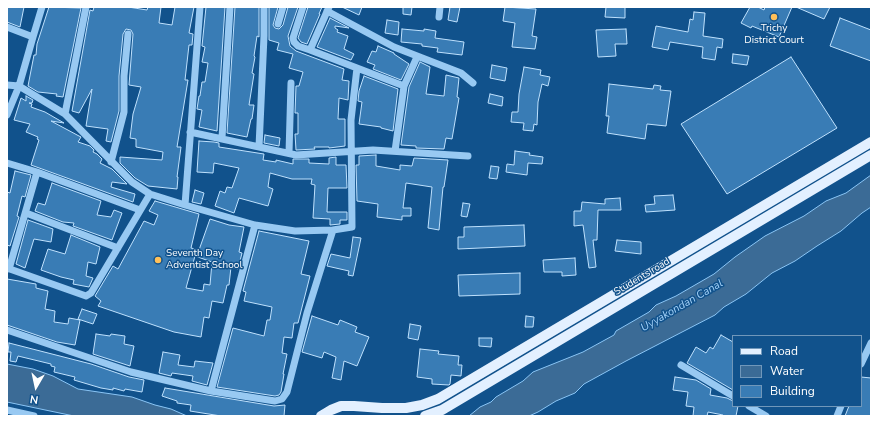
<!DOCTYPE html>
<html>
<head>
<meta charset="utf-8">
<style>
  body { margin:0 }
  #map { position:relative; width:878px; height:423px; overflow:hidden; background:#11528c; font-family:"Nunito Sans",sans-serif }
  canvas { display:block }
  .frame { position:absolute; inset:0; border:8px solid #fff; pointer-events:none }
  .legend { position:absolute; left:732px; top:335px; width:130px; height:72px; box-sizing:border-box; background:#11528c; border:1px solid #7097ba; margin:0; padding:5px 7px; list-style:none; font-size:12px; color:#fff }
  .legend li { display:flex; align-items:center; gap:8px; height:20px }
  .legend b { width:20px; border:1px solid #7097ba }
  .north { position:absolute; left:16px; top:367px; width:40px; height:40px; -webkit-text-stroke:3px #11528c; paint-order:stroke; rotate:189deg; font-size:11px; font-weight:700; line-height:16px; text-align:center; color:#fff }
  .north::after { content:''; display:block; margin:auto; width:14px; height:18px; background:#fff; clip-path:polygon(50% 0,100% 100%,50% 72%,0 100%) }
</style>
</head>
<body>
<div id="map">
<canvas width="878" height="423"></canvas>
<div class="frame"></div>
<ul class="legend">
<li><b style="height:5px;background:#e3f0ff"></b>Road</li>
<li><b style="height:11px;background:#3b6b96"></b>Water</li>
<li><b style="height:11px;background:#397cb5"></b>Building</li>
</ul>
<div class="north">N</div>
</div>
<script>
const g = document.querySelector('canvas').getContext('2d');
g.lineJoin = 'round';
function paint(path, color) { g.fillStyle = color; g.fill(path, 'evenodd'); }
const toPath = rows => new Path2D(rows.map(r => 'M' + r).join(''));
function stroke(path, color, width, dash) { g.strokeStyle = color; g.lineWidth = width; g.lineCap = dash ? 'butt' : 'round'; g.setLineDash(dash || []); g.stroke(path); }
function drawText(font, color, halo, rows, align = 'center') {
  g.font = font + ' "Nunito Sans",sans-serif'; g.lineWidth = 3; g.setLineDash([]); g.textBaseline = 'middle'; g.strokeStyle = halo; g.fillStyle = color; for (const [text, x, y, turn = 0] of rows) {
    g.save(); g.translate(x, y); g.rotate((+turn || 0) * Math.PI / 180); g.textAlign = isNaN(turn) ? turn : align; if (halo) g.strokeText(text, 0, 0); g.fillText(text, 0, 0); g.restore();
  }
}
const water = toPath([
  [871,175,871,207,862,213,841,231,817,246,795,261,772,273,746,294,724,307,715,315,626,361,584,384,575,393,556,401,538,412,529,416,469,416,480,407,491,402,496,397,523,381,533,372,583,352,614,335,616,331,649,312,656,305,676,296,714,274,735,257,765,236,804,216,826,201,846,193,871,175],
  [7,364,33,369,53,376,78,389,132,397,155,405,171,409,187,416,74,416,7,402,7,364]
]);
paint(water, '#3b6b96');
stroke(water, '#8ac5f5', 1);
const building = toPath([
  [7,7,24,7,20,27,7,22,7,7],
  [49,7,81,8,63,97,56,96,57,94,38,92,28,86,34,55,36,55,37,44,49,7],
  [94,7,128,7,147,10,148,7,161,7,159,23,172,25,175,7,194,7,189,33,193,34,192,45,189,45,185,80,188,80,177,147,181,147,177,177,178,177,177,189,148,186,135,178,120,163,120,157,162,160,163,152,136,147,136,139,130,138,133,114,141,87,129,85,133,34,131,30,126,29,123,34,119,76,119,111,111,142,106,141,108,129,86,126,92,89,79,113,72,111,90,10,93,11,94,7],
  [206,7,225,7,217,131,199,127,202,110,197,109,199,96,200,96,202,82,205,82,208,63,202,62,205,47,202,46,206,7],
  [235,7,259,7,259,37,257,36,254,56,255,57,252,73,254,74,249,105,254,105,252,119,251,119,247,137,227,133,235,7],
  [269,7,278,7,273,25,275,28,279,29,283,25,288,7,298,7,288,36,290,46,296,51,344,69,342,80,349,81,348,100,339,98,338,119,345,119,345,146,329,148,329,147,314,147,315,149,296,150,295,134,298,134,298,113,295,113,296,86,299,86,303,72,289,68,293,54,277,50,279,43,269,40,269,7],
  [308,7,322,7,319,14,320,14,307,44,301,42,298,38,308,7],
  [342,7,362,7,359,15,342,7],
  [403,7,412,7,411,15,403,14,403,7],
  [450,7,460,7,457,22,448,20,450,7],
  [505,7,536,9,532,36,537,37,535,49,512,47,515,23,503,21,505,7],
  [606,7,625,7,625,18,605,17,606,7],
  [750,7,758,7,764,10,765,7,792,7,779,37,752,26,751,28,741,23,750,7],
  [796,7,830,7,824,19,796,7],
  [694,12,705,13,703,36,723,39,722,48,717,47,715,60,702,58,703,47,670,42,668,50,652,47,656,26,688,32,690,19,693,20,694,12],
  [330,18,349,28,335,26,335,28,338,30,337,32,348,36,344,49,354,54,351,60,317,47,330,18],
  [840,18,871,30,871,61,830,46,840,18],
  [387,20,399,22,398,35,385,33,387,20],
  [402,29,424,31,424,29,436,31,435,38,464,42,462,55,437,52,438,48,422,46,422,44,401,42,402,29],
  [626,29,627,44,615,44,616,56,598,57,596,30,626,29],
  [378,46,394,53,394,54,409,64,401,80,373,69,375,65,367,62,372,51,376,52,378,46],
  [733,54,749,56,747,65,732,63,733,54],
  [791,57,837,128,727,194,681,124,791,57],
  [420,62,430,67,426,94,444,96,446,75,459,78,457,97,459,98,452,139,446,138,444,149,416,148,416,146,401,145,409,87,420,62],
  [492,65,507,68,505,81,490,78,492,65],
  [524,67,541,70,540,75,550,77,548,86,542,84,538,102,537,125,534,124,533,131,523,130,524,123,511,122,512,112,518,112,519,94,524,67],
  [364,76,398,89,393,131,381,128,381,127,359,124,362,102,358,101,359,91,364,76],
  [609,84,653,89,654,85,661,86,660,90,671,91,666,126,647,124,645,139,607,133,609,116,606,116,609,84],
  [490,94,503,97,502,106,488,103,490,94],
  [26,96,33,100,32,103,29,103,32,104,31,107,45,112,64,123,51,121,79,136,81,137,78,142,90,146,94,150,93,152,97,154,102,159,100,163,112,169,127,184,112,182,111,187,135,194,133,202,31,165,39,140,37,139,38,137,26,132,30,124,14,120,21,98,26,101,26,96],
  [265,135,280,138,279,146,264,143,265,135],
  [199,141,214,142,219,143,219,147,264,154,263,160,276,162,276,160,293,164,293,159,309,159,309,163,329,164,329,158,336,157,336,165,346,165,347,188,328,188,327,212,347,212,347,220,340,220,340,224,330,225,330,219,313,218,315,185,311,184,312,179,292,179,270,173,268,187,273,189,268,206,239,198,234,213,215,206,220,191,225,193,227,187,232,188,239,168,214,163,213,173,197,172,199,141],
  [515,151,530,153,529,155,543,157,542,164,528,163,527,175,506,172,507,164,514,165,515,151],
  [376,155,376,166,400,170,400,165,412,166,414,158,448,160,444,187,443,187,439,230,428,228,432,187,406,183,403,208,411,208,411,216,402,216,402,220,377,217,378,204,357,201,356,165,359,165,359,156,376,155],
  [491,166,499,167,497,179,489,178,491,166],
  [15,171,31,175,25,197,22,196,17,216,19,217,10,246,7,245,7,192,10,193,15,171],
  [52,183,101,201,97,215,111,217,114,210,122,213,112,240,73,226,74,223,63,222,35,211,38,203,45,205,52,183],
  [195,190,204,193,201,204,192,202,195,190],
  [673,195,675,210,646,212,645,205,655,204,654,196,673,195],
  [620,198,621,210,598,210,597,240,593,240,596,267,589,268,583,225,574,226,574,211,581,211,582,202,605,204,605,199,620,198],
  [155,201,199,214,191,248,199,250,210,219,229,225,244,227,239,252,242,253,238,269,231,267,229,285,227,285,223,303,212,301,209,318,204,317,201,337,174,332,98,306,101,301,95,296,113,266,118,269,144,221,154,225,158,215,149,211,155,201],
  [195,256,212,262,210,285,204,284,203,291,186,288,195,256],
  [463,203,470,204,467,217,461,216,463,203],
  [28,220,53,229,51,242,34,239,25,268,16,264,28,220],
  [524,225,525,246,458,249,458,237,464,237,464,227,524,225],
  [259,231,309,241,301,274,310,276,298,323,294,323,292,338,284,337,282,353,287,354,283,374,284,374,281,392,279,395,275,396,217,387,233,328,264,336,267,320,270,320,272,307,244,301,246,292,243,291,259,231],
  [71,235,100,247,96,264,88,262,86,276,93,278,89,287,73,284,74,280,61,277,41,270,48,249,65,254,71,235],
  [353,237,361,238,353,276,348,275,349,271,327,266,331,254,350,258,353,237],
  [617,240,641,242,641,254,615,251,617,240],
  [575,258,576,275,562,276,562,272,544,272,543,260,575,258],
  [520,273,520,294,459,296,458,275,520,273],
  [7,279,36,284,36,288,48,291,45,309,55,311,54,322,68,324,69,318,80,320,75,345,57,342,7,325,7,279],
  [82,309,97,314,93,324,78,319,82,309],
  [312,316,338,325,340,320,357,327,355,332,369,337,357,366,344,361,341,380,332,378,336,357,324,352,322,358,302,352,312,316],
  [526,316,534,317,533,327,525,327,526,316],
  [410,324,421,326,418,340,408,338,410,324],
  [96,334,110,336,111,334,125,336,124,344,134,346,130,366,93,354,96,334],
  [721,335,733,342,733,390,687,363,696,347,706,353,710,347,713,349,721,335],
  [479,338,492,338,491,347,479,346,479,338],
  [9,343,91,364,129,377,144,380,142,392,125,389,124,391,113,388,113,390,101,388,74,380,75,377,54,372,55,367,51,366,51,364,18,356,16,362,10,361,11,352,8,352,9,343],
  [420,349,439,351,438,354,459,356,458,365,462,365,461,376,451,375,450,384,449,385,432,384,432,379,417,377,420,349],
  [163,352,180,355,178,365,194,367,195,361,213,363,207,385,192,381,193,376,172,373,171,376,159,373,163,352],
  [675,377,696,380,711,389,710,395,727,398,733,401,733,406,738,406,736,416,723,416,723,415,708,412,707,416,693,416,694,407,686,406,688,392,673,390,675,377],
  [861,377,871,378,871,416,845,416,849,406,861,406,861,377],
  [165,388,274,406,285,405,284,416,221,416,190,411,191,405,177,403,177,401,162,396,165,388]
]);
paint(building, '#397cb5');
stroke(building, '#bfe1fd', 1);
stroke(toPath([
  [303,7,293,38,294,42,298,46,310,50],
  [329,7,310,50,404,86],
  [327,11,394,47,461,73,473,83],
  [439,17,440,7],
  [278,24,283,7],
  [7,27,33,37,19,86,65,114,132,182,150,194,185,205],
  [33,37,42,7],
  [7,85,19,86,7,115],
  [65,114,86,7],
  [190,132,296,155,373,150,468,156],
  [222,138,230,7],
  [259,147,264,36,264,7],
  [395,151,404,86,417,57],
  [289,153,291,83],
  [111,162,124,112,124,76,128,34],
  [7,163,37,172,140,210],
  [26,213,118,248],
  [333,230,352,227,351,120,357,68],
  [7,268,86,296,91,293,150,194],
  [9,269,37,172],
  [7,330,131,372,211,391,275,401,282,399,287,392,307,313,333,230,295,231,255,225,185,205,200,7],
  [861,364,871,343],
  [681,365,733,396],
  [211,391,255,225],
  [749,406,766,416],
  [7,410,34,416],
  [837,416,841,406]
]), '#98c9f2', 7);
stroke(toPath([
  [321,416,331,410,341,406,354,406,382,408,406,408,422,405,438,399,871,142],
  [425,416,442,410,871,155]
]), '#e3f0ff', 10);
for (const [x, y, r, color] of [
  [774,17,4,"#ffc059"],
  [158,260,4,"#ffc059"]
]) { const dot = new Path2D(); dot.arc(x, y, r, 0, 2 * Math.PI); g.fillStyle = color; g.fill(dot); stroke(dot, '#11528c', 1.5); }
drawText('10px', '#fff', '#11528c', [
  ["Trichy",774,29],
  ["District Court",774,41],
  ["Seventh Day",166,254,"left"],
  ["Adventist School",166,266,"left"]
]);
drawText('10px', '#fff', '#11528c', [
  ["Students road",642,277,-31]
]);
drawText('italic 11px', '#a4d2f9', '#11528c', [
  ["Uyyakondan Canal",682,306,-30]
]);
</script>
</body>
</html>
